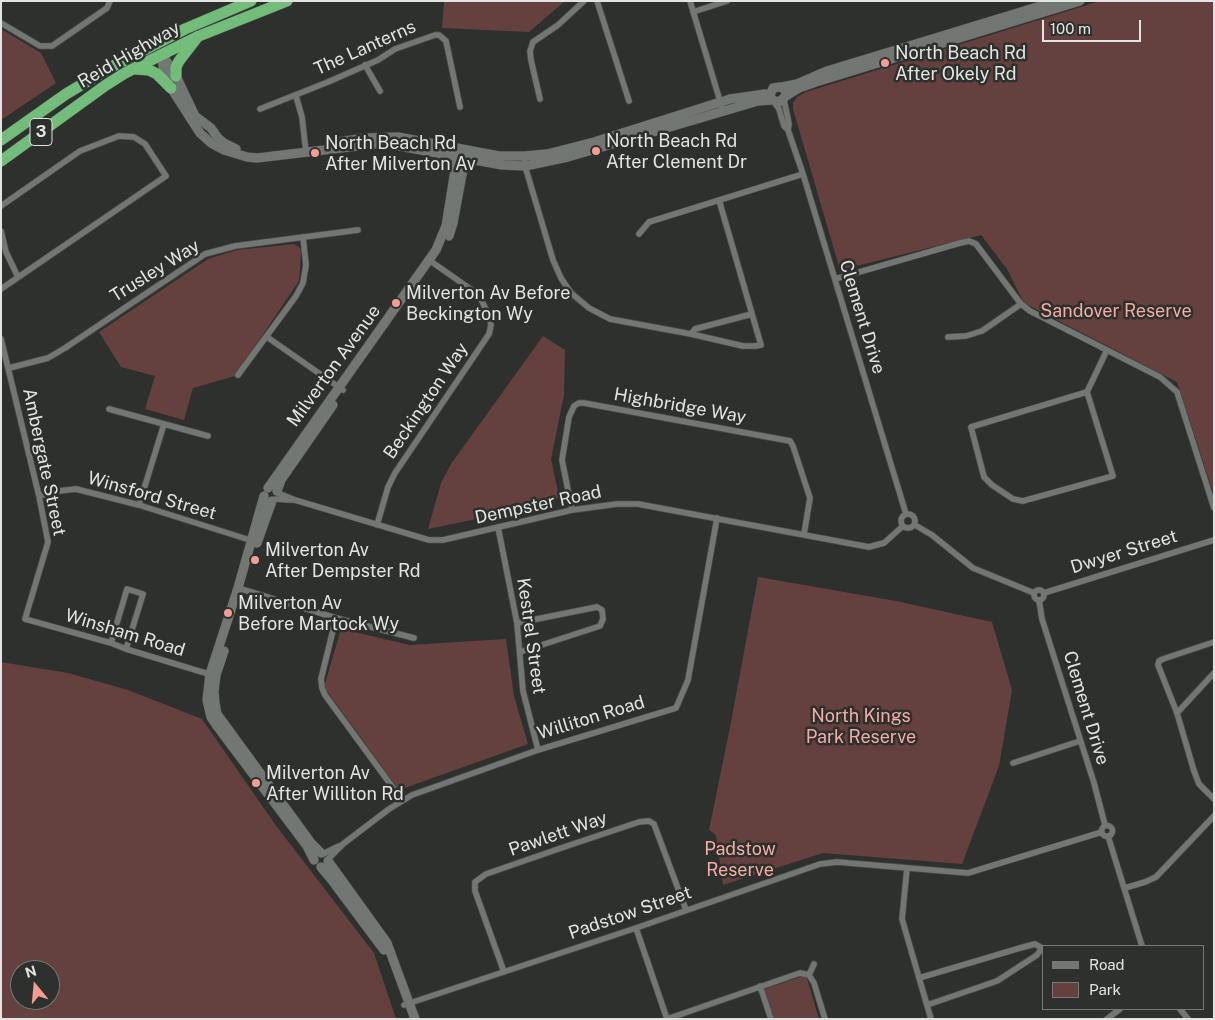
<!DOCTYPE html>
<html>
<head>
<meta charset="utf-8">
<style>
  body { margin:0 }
  #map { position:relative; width:1215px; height:1020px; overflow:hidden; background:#2d302d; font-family:"Public Sans",sans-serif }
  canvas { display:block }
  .frame { position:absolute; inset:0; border:2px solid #e2e4e2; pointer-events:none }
  .legend { position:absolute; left:1042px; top:945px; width:162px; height:65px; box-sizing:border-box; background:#2d302d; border:1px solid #757875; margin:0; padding:6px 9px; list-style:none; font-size:15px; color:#e2e4e2 }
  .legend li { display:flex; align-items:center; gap:10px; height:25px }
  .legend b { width:25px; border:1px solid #757875 }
  .north { position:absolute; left:10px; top:960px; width:50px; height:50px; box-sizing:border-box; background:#2d302d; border:1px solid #757875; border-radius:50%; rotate:343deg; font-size:14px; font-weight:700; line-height:20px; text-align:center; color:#e2e4e2 }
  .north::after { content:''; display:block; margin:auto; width:18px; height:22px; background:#f59c93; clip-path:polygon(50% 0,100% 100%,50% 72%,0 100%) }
  .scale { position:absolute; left:1042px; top:20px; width:99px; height:22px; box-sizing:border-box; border:2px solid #e2e4e2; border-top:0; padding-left:6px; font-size:15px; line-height:18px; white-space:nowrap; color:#e2e4e2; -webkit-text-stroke:4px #2d302d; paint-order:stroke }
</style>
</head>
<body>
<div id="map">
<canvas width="1215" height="1020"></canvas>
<div class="frame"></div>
<ul class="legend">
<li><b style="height:6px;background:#737773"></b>Road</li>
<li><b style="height:14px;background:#64413e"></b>Park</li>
</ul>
<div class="north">N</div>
<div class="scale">100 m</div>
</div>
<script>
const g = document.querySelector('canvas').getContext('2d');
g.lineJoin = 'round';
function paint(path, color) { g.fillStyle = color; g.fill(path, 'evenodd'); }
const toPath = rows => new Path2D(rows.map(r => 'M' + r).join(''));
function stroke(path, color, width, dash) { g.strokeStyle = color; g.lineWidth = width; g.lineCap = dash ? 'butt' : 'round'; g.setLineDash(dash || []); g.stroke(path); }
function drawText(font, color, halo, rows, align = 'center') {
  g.font = font + ' "Public Sans",sans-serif'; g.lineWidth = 5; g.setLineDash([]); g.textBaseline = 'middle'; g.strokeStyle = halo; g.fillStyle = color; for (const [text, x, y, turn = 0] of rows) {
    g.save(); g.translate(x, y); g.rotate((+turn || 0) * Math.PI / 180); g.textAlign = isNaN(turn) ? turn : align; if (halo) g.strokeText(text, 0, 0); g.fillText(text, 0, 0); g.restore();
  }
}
paint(toPath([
  [450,1,565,1,529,32,442,28,444,2],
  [1100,1,1214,1,1214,495,1177,382,1024,303,1007,269,981,235,840,270,793,109,793,103,797,97,806,92],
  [1,29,41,53,56,83,1,120],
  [294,244,300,248,301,253,299,281,235,376,193,388,184,420,145,409,155,376,121,367,99,332,208,259,237,250],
  [543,336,565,350,564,395,551,459,559,496,554,503,428,529,441,483,451,464],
  [758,577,896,601,992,622,1012,690,999,766,962,864,823,853,723,885,716,835,709,830,730,727],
  [341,629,410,645,506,639,514,696,528,744,399,790,324,687],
  [1,662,68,673,128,690,202,719,277,827,374,953,396,1019,1,1019],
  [20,970,50,970,50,1000,20,1000],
  [806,975,819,1019,772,1019,762,990]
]), '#64413e');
const street = toPath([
  [597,1,629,101],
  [690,1,723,111],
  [693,12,727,1],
  [1,23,40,46,52,46,107,8,110,1],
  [365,65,380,91],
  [296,96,302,117,306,152],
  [540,99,531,60,530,51,533,42,558,25,584,1],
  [784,100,789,124,788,130,803,174,906,514],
  [774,102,779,109,784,126,788,130],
  [260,109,328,82,378,60,395,49,435,35,439,35,446,41,460,107],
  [524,156,525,166,553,260,561,278,571,293,589,308,610,319,691,334,695,329,752,314],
  [1,206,80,151,119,136,134,137,145,144,166,176,1,289],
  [1,231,6,252,18,277],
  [639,234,649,222,803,174],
  [835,279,960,243,969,241,976,244,1021,304,1030,311,1160,377,1177,392,1214,508],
  [691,334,743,346,755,346,761,345,719,200],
  [267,337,343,390],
  [948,337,966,336,982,331,1021,304],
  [1,339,39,496,48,542,25,619,111,643,126,649,212,675],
  [9,368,48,358,65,348,205,254,235,246,358,230],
  [238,375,296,296,303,283,306,265,303,237],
  [1087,392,1113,476,1023,501,1013,499,992,485,984,477,971,427,1087,392,1107,350],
  [109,409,208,436],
  [278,493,295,500,429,540,443,540,572,510,617,504,638,504,869,547,884,543,903,526],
  [39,496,58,491,76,489,139,505,253,541],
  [276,499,293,500],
  [139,505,164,424],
  [572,510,562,460,569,417,574,406,579,403,584,403,790,441,793,446,810,498,804,534],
  '901 521a7 7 0 1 1 14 0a7 7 0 1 1-14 0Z',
  [377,525,388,487,395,473,489,334,491,325,489,316,479,295,429,260],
  [915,525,932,535,973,568,1034,593],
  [498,527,517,623,523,691,538,750],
  [238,588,336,618,414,638],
  '1034 595a5 5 0 1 1 10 0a5 5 0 1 1-10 0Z',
  [1044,593,1214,540],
  [1039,600,1042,619,1094,783,1105,825],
  [336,618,321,679,322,688,325,695,402,800],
  [517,623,597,607,602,610,603,619,600,626,520,652],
  [1214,642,1163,659,1159,661,1158,665,1177,713,1194,771,1199,784,1214,799],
  [111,643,127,589,143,594,126,649],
  [1177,713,1214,673],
  [1013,763,1080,741],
  '1101.5 831a5.5 5.5 0 1 1 11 0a5.5 5.5 0 1 1-11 0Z',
  [1108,836,1142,946],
  [323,854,339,846],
  [328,859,343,844,389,809,412,795,538,750,676,708,688,680,717,518],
  [907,868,902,919,931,1019],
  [1125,888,1145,882,1156,877,1214,816],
  [636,928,667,1019],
  [504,972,475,891,475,882,486,874,570,845,639,822,649,821,654,824,686,910],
  [809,975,814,964],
  [919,978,1020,948,1035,944,1042,948,1037,955,997,981,927,1005],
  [760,986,771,1019],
  [404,1005,636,928,820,864,837,862,968,873,1102,832],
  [1180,1009,1188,1019],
  [667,1019,800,973,809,975,814,983,825,1019],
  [1107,1019,1120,1009]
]);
const secondary = toPath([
  [161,54,164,72,171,88,200,133,211,143,224,150,247,157,257,158,383,143,502,165,525,166,568,157,758,101,772,100,779,102,785,97,786,93,784,89,780,87,773,88,770,95,772,100],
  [163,56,176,76,195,116,211,128,218,138,224,143,236,149],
  [782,87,797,84,827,71,1057,1],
  [786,96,799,88,816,82,1080,1],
  [331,143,365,138,398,137,499,156,524,156,547,154,594,142,730,99,765,94],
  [449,236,453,223,466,153],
  [268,488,436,250,446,226,458,152],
  [277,491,281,480,333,405],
  [264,496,238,588,210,674,207,700,211,717,217,726,307,846,314,860],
  [257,543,272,501],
  [224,651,216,675,214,691,215,704,217,714,311,843,321,853],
  [328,861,387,943,415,1019],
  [321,867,331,879,384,950]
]);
const highway = toPath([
  [135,69,149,70,157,74,171,88],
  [176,76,176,67,179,61,196,39],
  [1,140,66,94,113,66,185,29,251,1],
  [1,161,106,85,125,73,199,36,287,1]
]);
stroke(street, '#4a4d4a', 7);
stroke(secondary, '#4a4d4a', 10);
stroke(highway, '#4a4d4a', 12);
stroke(street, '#737773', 5.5);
stroke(secondary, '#737773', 9);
stroke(highway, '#72bd79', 11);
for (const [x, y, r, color] of [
  [885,63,5,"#f59c93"],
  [596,151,5,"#f59c93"],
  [315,153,5,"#f59c93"],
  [396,303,5,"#f59c93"],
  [255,560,5,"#f59c93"],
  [228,613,5,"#f59c93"],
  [256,783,5,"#f59c93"]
]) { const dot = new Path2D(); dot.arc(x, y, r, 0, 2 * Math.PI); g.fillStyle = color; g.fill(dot); stroke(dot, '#2d302d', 2); }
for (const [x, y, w] of [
  [41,132,22]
]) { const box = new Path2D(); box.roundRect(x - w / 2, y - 13.5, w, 27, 4); g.fillStyle = '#2d302d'; g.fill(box); stroke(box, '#e2e4e2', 1); }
drawText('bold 16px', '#e2e4e2', null, [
  ["3",41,132]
]);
drawText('18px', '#e2e4e2', '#2d302d', [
  ["The Lanterns",365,48,-24],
  ["Reid Highway",129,55,-30],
  ["Trusley Way",155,271,-32],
  ["Clement Drive",862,317,73],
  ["Milverton Avenue",334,366,-54],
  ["Beckington Way",426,401,-56],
  ["Highbridge Way",680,406,10],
  ["Ambergate Street",44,462,78],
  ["Winsford Street",152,496,16],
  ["Dempster Road",538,505,-12],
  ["Dwyer Street",1124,552,-17],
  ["Winsham Road",125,633,17],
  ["Kestrel Street",531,636,82],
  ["Clement Drive",1086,708,73],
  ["Williton Road",591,718,-17],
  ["Pawlett Way",558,834,-19],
  ["Padstow Street",630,913,-19]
]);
drawText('18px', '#e2e4e2', '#2d302d', [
  ["North Beach Rd",895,53],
  ["After Okely Rd",895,74],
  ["North Beach Rd",606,141],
  ["After Clement Dr",606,162],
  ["North Beach Rd",325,143],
  ["After Milverton Av",325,164],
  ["Milverton Av Before",406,293],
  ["Beckington Wy",406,314],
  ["Milverton Av",265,550],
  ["After Dempster Rd",265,571],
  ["Milverton Av",238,603],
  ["Before Martock Wy",238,624],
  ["Milverton Av",266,773],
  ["After Williton Rd",266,794]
], 'left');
drawText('18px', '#f5aca4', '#2d302d', [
  ["Sandover Reserve",1116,311],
  ["North Kings",861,716],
  ["Park Reserve",861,737],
  ["Padstow",740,849],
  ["Reserve",740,870]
]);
</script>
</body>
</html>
